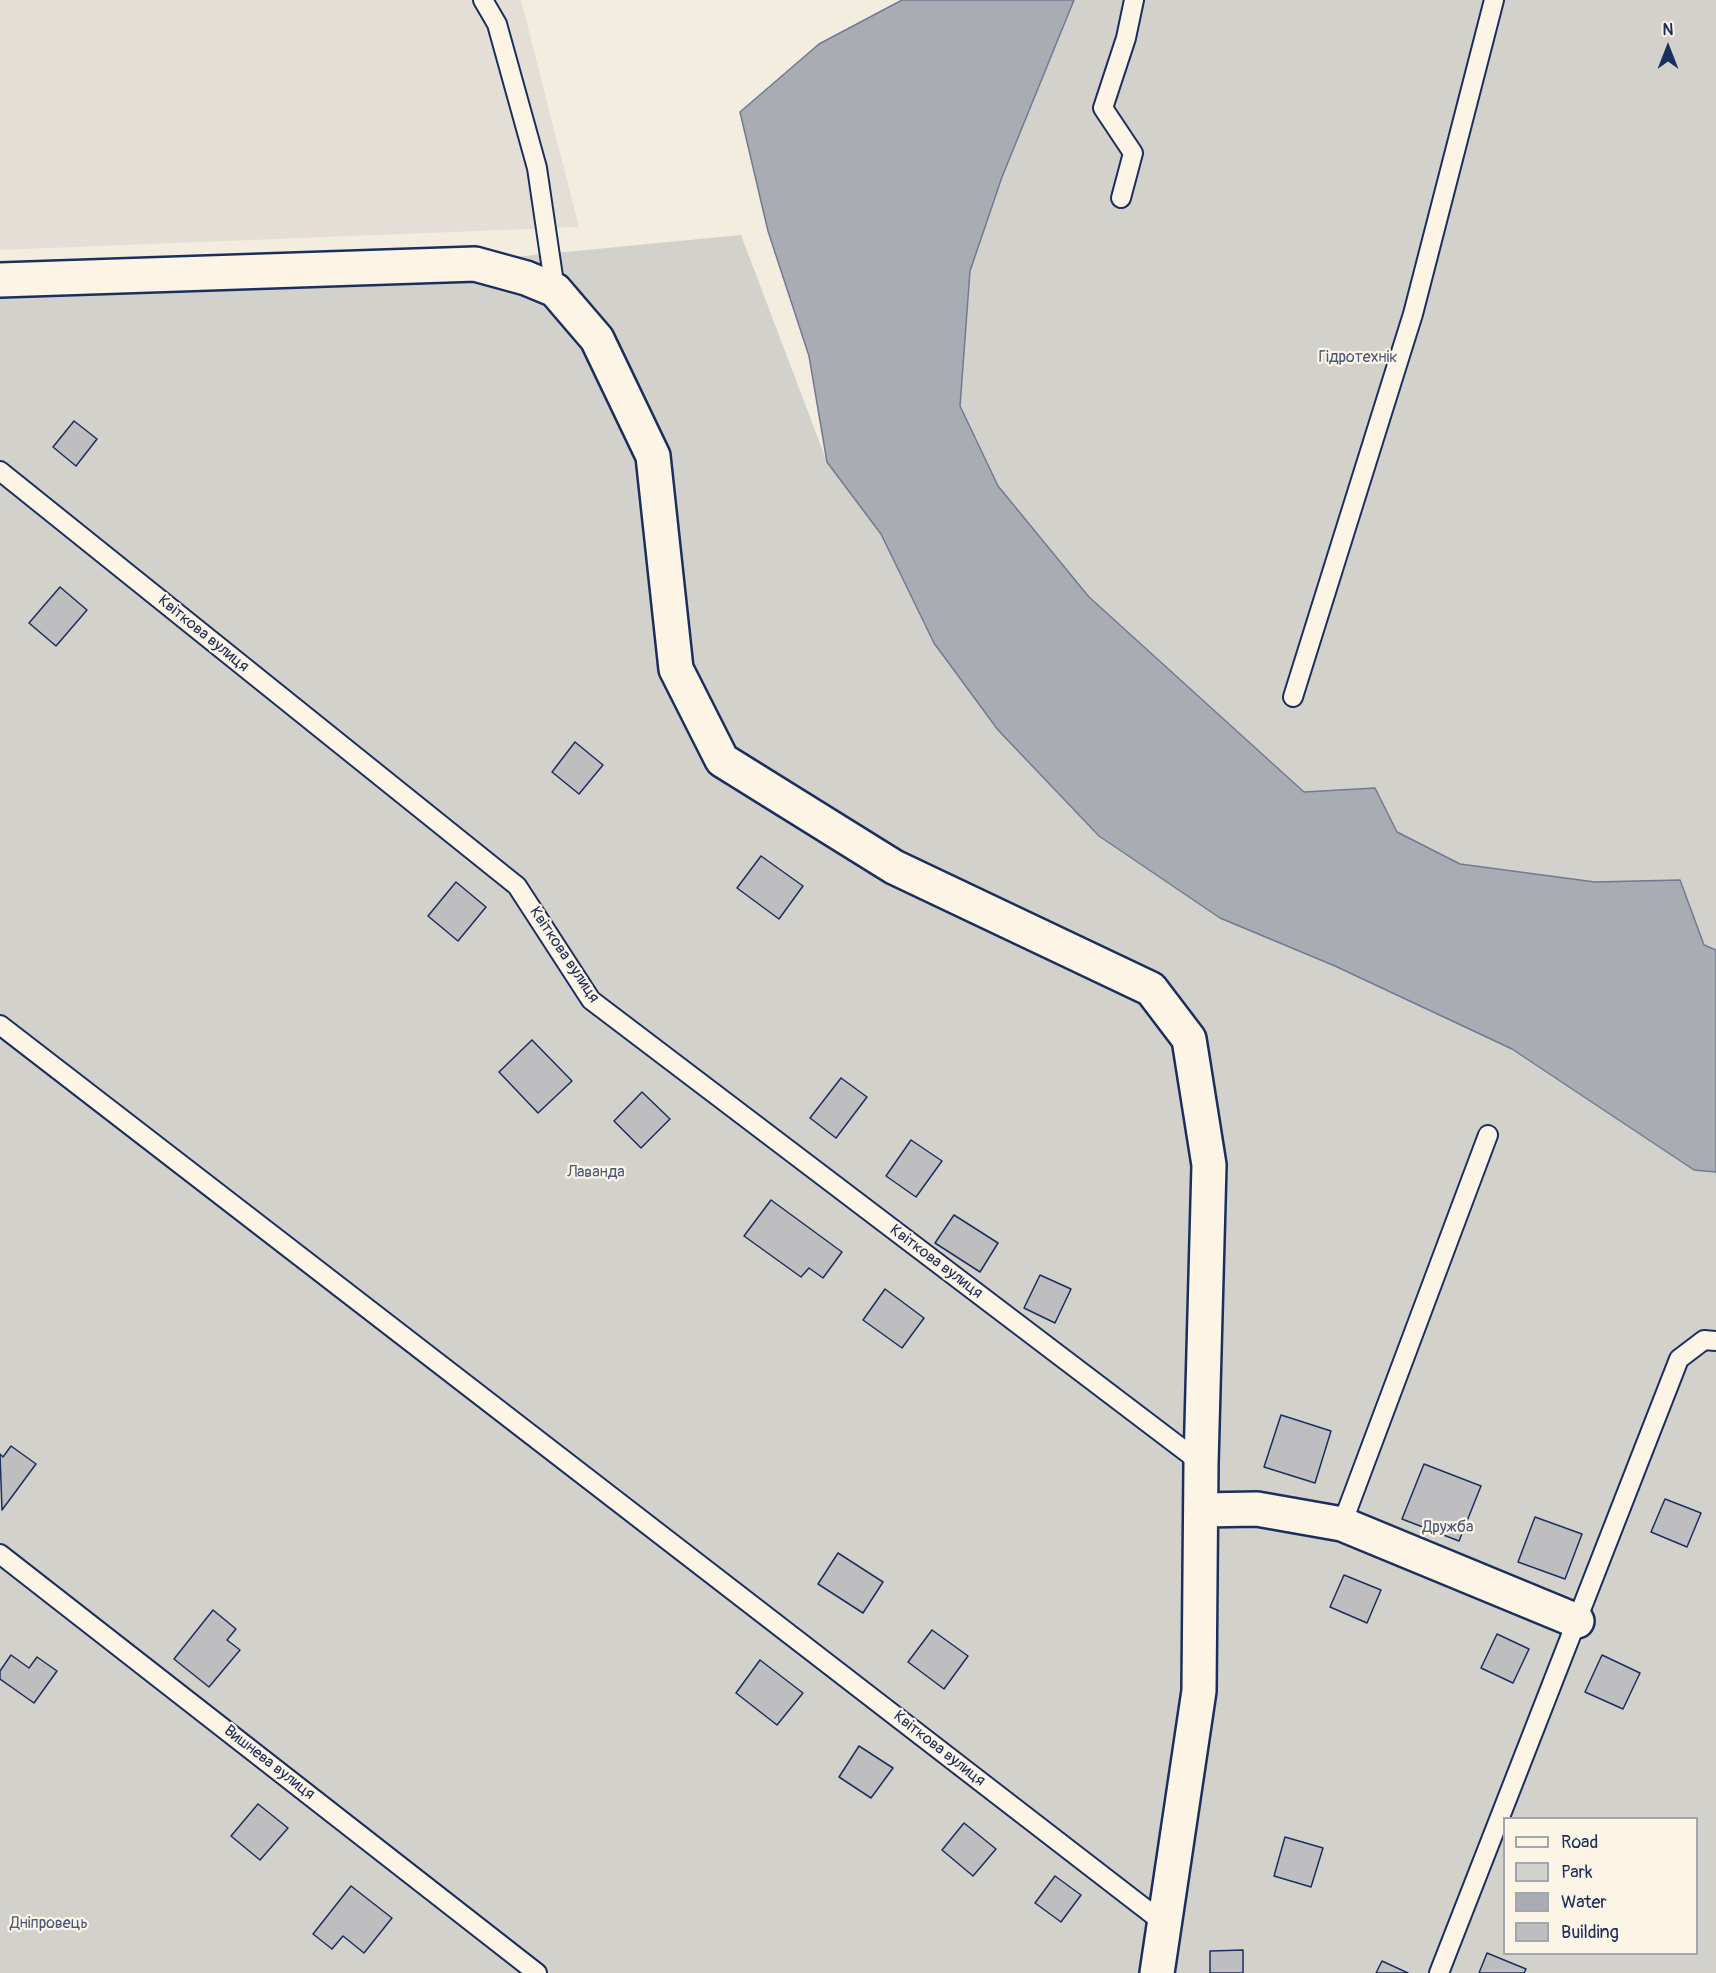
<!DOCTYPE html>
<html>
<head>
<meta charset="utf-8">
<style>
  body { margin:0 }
  #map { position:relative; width:1716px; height:1973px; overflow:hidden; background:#f3ede0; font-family:Pangolin,sans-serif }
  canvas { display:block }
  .legend { position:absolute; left:1503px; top:1817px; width:195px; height:138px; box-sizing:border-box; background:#fcf5e5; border:2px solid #a2a6af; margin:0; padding:8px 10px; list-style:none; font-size:18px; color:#1b2f5e }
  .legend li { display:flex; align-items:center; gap:12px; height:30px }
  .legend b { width:30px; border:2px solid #a2a6af }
  .north { position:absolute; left:1638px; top:18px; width:60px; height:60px; -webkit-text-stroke:4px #fcf5e5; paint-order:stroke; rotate:0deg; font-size:16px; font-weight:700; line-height:24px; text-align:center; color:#1b2f5e }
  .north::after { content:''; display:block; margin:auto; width:21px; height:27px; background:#1b2f5e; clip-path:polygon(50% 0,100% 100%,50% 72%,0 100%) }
</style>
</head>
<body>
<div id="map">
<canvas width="1716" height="1973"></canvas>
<ul class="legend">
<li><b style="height:8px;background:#fcf5e5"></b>Road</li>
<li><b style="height:16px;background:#d3d1cc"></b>Park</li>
<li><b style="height:16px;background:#a9acb3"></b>Water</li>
<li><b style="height:16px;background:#bebec0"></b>Building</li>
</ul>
<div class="north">N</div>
</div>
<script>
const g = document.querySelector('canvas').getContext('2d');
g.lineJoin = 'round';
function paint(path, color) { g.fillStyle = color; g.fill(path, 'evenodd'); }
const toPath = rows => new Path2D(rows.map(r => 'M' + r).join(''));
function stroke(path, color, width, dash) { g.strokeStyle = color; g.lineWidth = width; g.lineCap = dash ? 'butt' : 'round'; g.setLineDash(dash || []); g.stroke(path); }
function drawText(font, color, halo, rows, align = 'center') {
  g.font = font + ' Pangolin,sans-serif'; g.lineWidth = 4.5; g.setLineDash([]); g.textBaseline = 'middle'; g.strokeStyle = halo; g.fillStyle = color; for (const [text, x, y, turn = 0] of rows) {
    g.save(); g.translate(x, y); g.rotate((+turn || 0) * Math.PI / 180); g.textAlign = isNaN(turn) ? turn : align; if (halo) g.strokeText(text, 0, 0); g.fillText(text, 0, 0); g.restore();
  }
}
paint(toPath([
  [0,0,521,0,579,227,0,250]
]), '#e3dfd6');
paint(toPath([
  [1074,0,1716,0,1716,950,1704,945,1679,880,1595,882,1460,864,1397,832,1375,788,1305,792,1089,597,998,486,960,406,970,271,1002,177],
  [741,235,827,462,881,534,934,643,998,730,1099,836,1220,918,1335,966,1512,1049,1694,1170,1716,1172,1716,1973,0,1973,0,295,203,287],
  [1504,1818,1696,1818,1696,1954,1504,1954]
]), '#d3d1cc');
const water = toPath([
  [902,0,1074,0,1002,177,970,271,960,406,998,486,1089,597,1304,792,1375,788,1397,832,1460,864,1595,882,1680,880,1704,945,1716,950,1716,1172,1694,1170,1512,1049,1335,966,1220,918,1099,836,998,730,934,643,881,534,827,462,809,356,768,231,740,112,819,44,902,0]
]);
paint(water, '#a9acb3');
stroke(water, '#707a91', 1.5);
const building = toPath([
  [74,421,97,439,76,466,53,447,74,421],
  [60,587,87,610,56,646,29,623,60,587],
  [575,742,603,765,579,794,552,772,575,742],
  [761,856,803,886,779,919,737,888,761,856],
  [456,882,486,907,458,941,428,916,456,882],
  [532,1040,572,1081,538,1113,499,1072,532,1040],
  [841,1078,867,1097,836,1138,810,1118,841,1078],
  [642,1092,670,1119,641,1148,614,1121,642,1092],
  [911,1140,942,1161,916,1197,886,1176,911,1140],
  [771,1200,842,1252,823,1278,809,1268,801,1277,744,1236,771,1200],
  [954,1215,998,1243,980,1272,935,1243,954,1215],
  [1040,1275,1071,1289,1055,1323,1024,1308,1040,1275],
  [885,1289,924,1318,902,1348,863,1320,885,1289],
  [1281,1415,1331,1431,1315,1483,1264,1467,1281,1415],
  [11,1446,36,1464,2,1510,0,1454,3,1457,11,1446],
  [1424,1464,1481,1486,1459,1541,1402,1519,1424,1464],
  [1665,1499,1701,1513,1687,1547,1651,1532,1665,1499],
  [1535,1517,1582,1534,1565,1579,1518,1562,1535,1517],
  [838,1553,883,1582,863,1613,818,1584,838,1553],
  [1344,1575,1381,1590,1367,1623,1330,1607,1344,1575],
  [213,1610,236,1629,227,1640,240,1650,209,1687,174,1659,213,1610],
  [932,1630,968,1656,944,1689,908,1662,932,1630],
  [1497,1634,1529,1649,1513,1683,1481,1668,1497,1634],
  [11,1655,29,1668,37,1657,57,1671,34,1703,0,1679,0,1671,11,1655],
  [1602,1655,1640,1673,1623,1709,1585,1692,1602,1655],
  [760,1660,803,1693,777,1725,736,1693,760,1660],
  [859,1746,893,1768,871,1798,839,1777,859,1746],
  [258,1804,288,1828,260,1860,231,1836,258,1804],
  [964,1823,996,1849,973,1876,942,1850,964,1823],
  [1285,1837,1323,1848,1311,1887,1274,1876,1285,1837],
  [1055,1876,1081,1895,1061,1922,1035,1903,1055,1876],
  [351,1886,392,1918,364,1953,343,1936,332,1949,313,1934,351,1886],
  [1243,1950,1243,1973,1210,1973,1210,1951,1243,1950],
  [1487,1953,1526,1969,1524,1973,1479,1973,1487,1953],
  [1382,1961,1408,1973,1376,1973,1382,1961]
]);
paint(building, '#bebec0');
stroke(building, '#1b2f5e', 1.5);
const service = toPath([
  [483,0,497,24,537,168,555,290],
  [1121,198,1133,153,1103,108,1126,38,1134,0],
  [0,471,517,886,591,1000,1201,1463],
  [1293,697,1413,314,1494,0],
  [0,1025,1165,1924],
  [1342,1524,1488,1135],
  [0,1554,537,1973],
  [1439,1973,1679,1359,1704,1340,1716,1341]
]);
const minor = toPath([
  [0,280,475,264,526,278,555,290,597,339,653,456,676,669,722,760,894,867,1151,989,1189,1039,1209,1165,1201,1463,1199,1691,1157,1973],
  [1201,1510,1257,1509,1342,1524,1577,1621]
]);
stroke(service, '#1b2f5e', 22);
stroke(minor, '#1b2f5e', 38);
stroke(service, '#fcf5e5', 18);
stroke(minor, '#fcf5e5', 33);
drawText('16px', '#49587a', '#fcf5e5', [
  ["Гідротехнік",1358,358],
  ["Лаванда",596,1173],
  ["Дружба",1448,1528],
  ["Дніпровець",49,1924]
]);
drawText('16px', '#1b2f5e', '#fcf5e5', [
  ["Квіткова вулиця",203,634,39],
  ["Квіткова вулиця",564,955,56],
  ["Квіткова вулиця",936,1262,37],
  ["Квіткова вулиця",939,1749,38],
  ["Вишнева вулиця",269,1763,38]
]);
</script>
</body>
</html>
